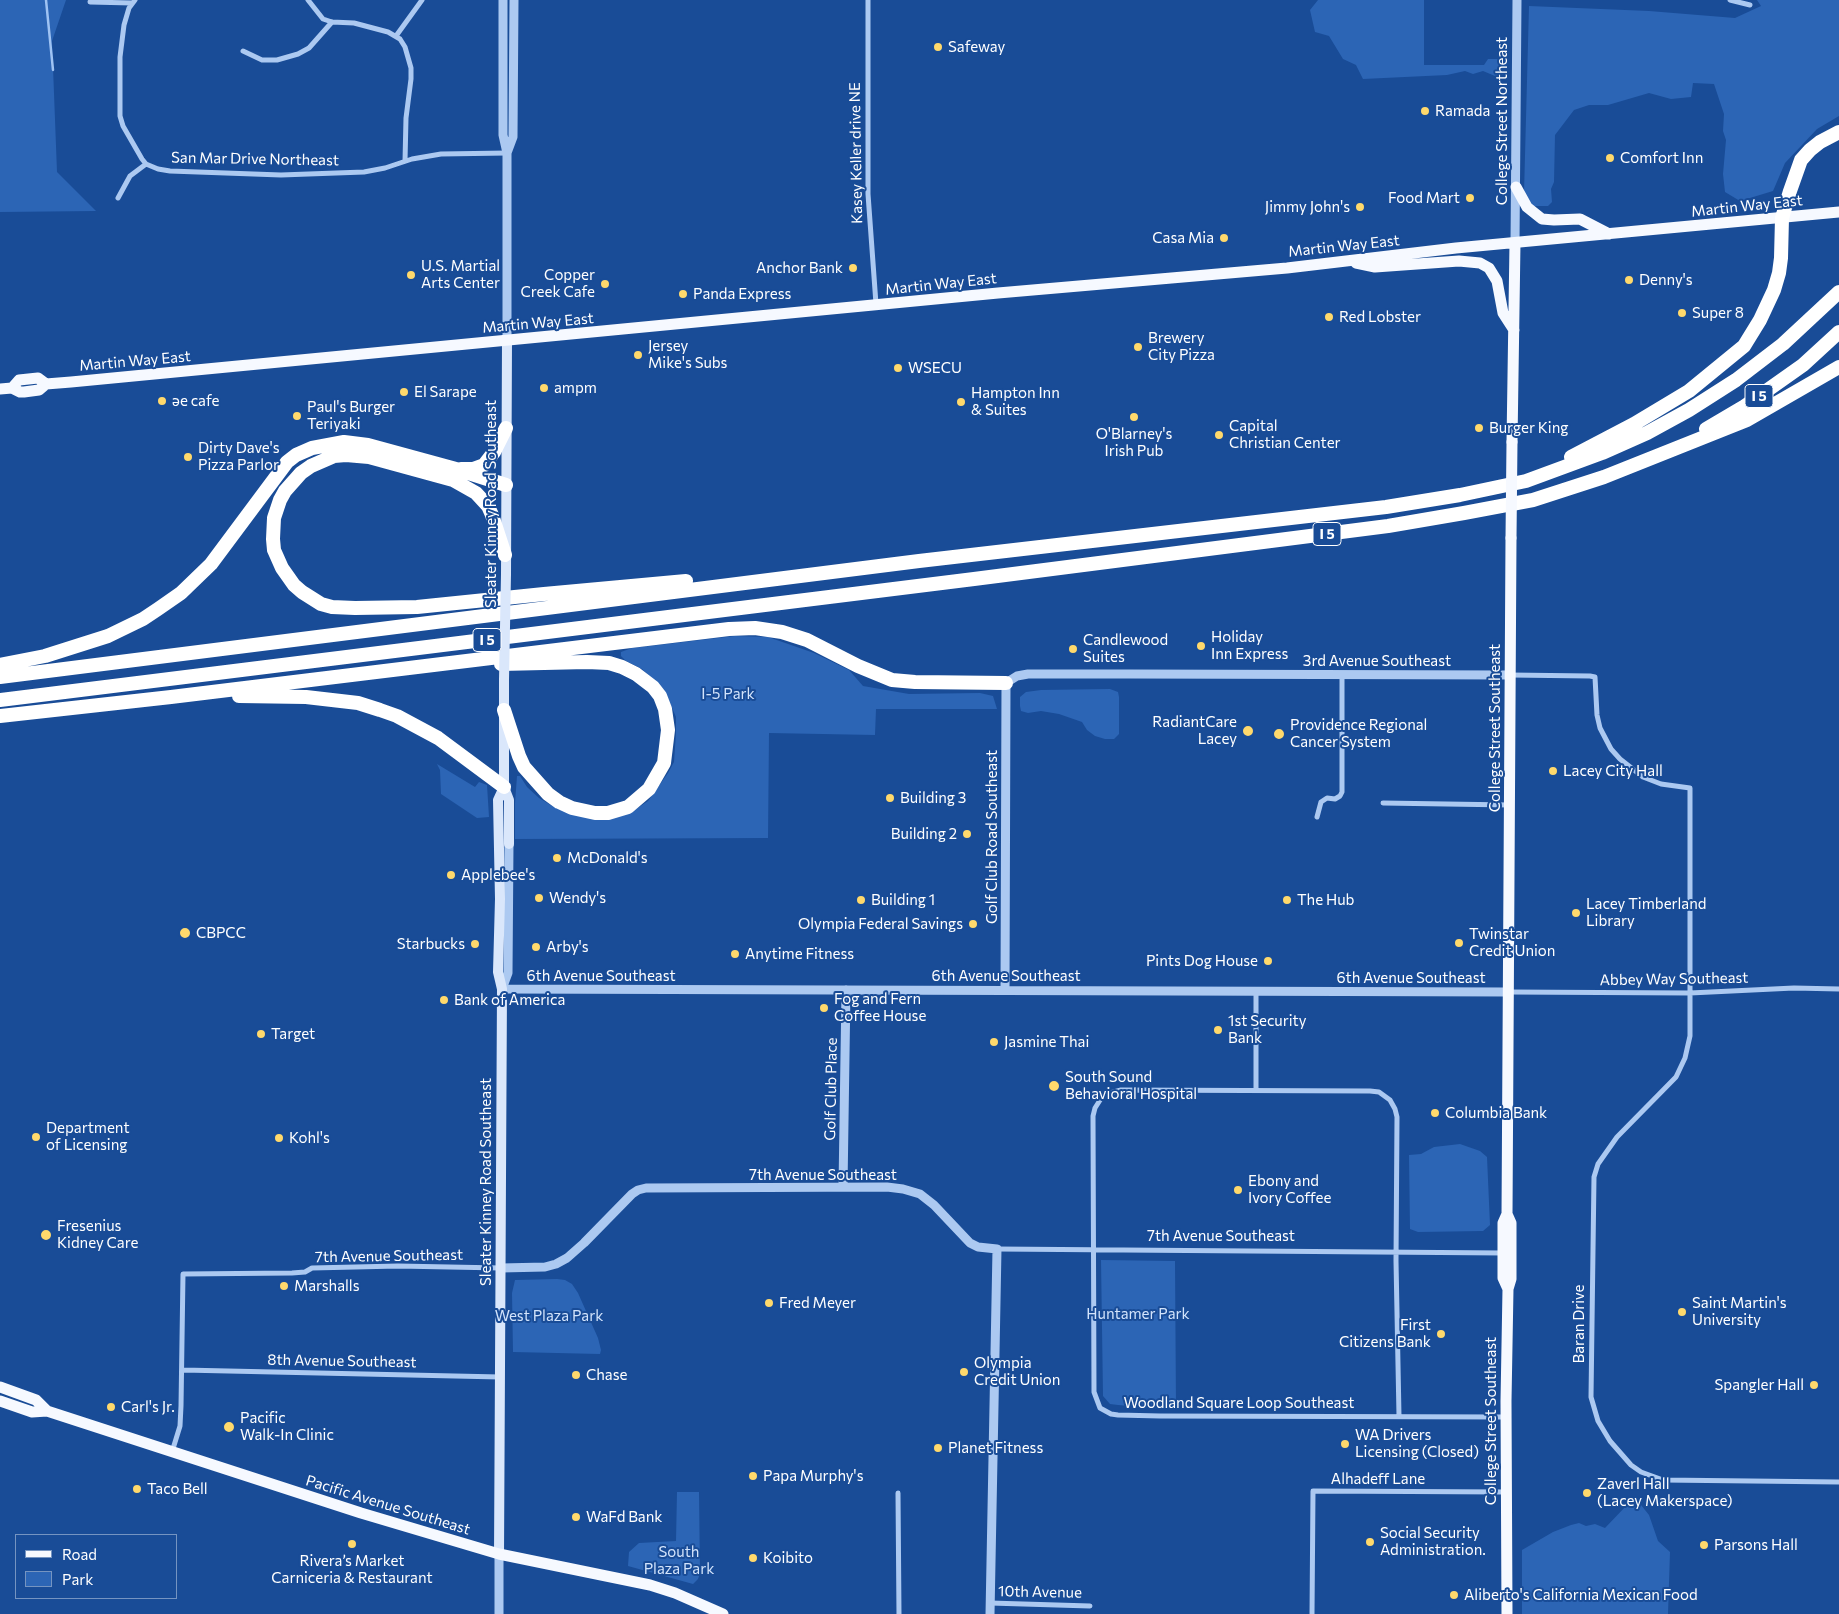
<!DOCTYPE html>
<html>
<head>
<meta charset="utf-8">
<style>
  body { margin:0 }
  #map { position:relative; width:1839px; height:1614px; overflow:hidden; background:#194c97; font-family:Commissioner,sans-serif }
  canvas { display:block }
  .legend { position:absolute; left:15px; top:1534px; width:162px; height:65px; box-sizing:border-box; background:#194c97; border:1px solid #7594c1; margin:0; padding:6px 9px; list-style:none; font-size:15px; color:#fff }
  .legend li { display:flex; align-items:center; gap:10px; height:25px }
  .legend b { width:25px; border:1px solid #7594c1 }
</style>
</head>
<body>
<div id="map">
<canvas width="1839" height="1614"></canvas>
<ul class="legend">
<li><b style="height:6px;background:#f6f9ff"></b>Road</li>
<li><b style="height:14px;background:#2c65b5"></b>Park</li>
</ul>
</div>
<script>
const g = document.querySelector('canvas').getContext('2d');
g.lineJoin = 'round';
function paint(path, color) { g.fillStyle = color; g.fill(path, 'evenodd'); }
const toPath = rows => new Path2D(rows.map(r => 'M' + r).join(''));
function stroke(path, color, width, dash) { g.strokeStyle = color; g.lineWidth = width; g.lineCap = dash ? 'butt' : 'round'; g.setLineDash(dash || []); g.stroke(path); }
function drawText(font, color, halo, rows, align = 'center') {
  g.font = font + ' Commissioner,sans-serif'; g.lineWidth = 4; g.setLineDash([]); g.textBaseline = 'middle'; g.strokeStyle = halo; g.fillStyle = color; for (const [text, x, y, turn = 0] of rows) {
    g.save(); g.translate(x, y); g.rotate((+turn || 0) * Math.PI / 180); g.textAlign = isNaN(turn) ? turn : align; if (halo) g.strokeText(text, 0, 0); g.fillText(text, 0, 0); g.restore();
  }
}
paint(toPath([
  [0,0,66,0,52,41,57,172,96,211,0,212],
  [1318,0,1424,0,1424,65,1484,65,1488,59,1498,59,1503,66,1504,75,1495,76,1483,71,1473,74,1465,71,1447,75,1363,79,1356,65,1343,59,1329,36,1315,32,1310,10],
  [1757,0,1839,0,1839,116,1817,129,1785,163,1773,191,1740,201,1725,192,1723,174,1726,140,1723,131,1724,114,1714,84,1693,83,1691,97,1671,99,1649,93,1608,105,1589,105,1574,110,1555,135,1554,182,1551,189,1552,202,1548,206,1532,206,1524,193,1529,6,1649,11,1735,18,1761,6],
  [735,636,768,637,814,653,849,670,863,686,909,694,980,693,993,696,997,709,876,709,875,735,769,733,768,838,515,839,515,803,517,776,520,776,527,787,539,798,554,807,574,814,630,813,648,801,668,773,674,762,676,733,676,717,670,703,663,689,642,669,626,661,621,656,621,652,632,648],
  [1110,689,1118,692,1119,697,1119,734,1114,739,1105,739,1095,736,1087,730,1082,722,1059,714,1041,711,1028,713,1021,711,1020,706,1020,697,1026,692,1041,690],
  [437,764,475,787,479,782,487,785,489,817,477,818,441,794,440,770],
  [1460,1144,1480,1151,1487,1157,1490,1225,1483,1231,1418,1232,1410,1229,1409,1155,1421,1154,1434,1147],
  [1101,1260,1175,1261,1176,1408,1164,1406,1163,1409,1118,1405,1110,1404,1103,1396],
  [557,1279,565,1280,572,1284,578,1293,598,1338,601,1350,600,1354,513,1352,512,1293,515,1280],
  [677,1492,699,1492,700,1573,698,1579,693,1584,628,1566,629,1552,639,1543,676,1541],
  [1637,1500,1649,1515,1658,1541,1670,1552,1668,1614,1522,1614,1522,1550,1553,1532,1571,1525,1579,1523,1586,1526,1595,1524,1605,1528,1627,1505]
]), '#2c65b5');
stroke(toPath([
  [46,0,53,70]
]), '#9fc3f3', 2.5);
stroke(toPath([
  [135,0,129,8,124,25,120,57,120,116,123,126,142,159,146,164,158,169,170,171,281,175,364,172,385,168,412,159,441,154,507,153],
  [308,0,323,19,332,22,354,23,388,32,400,39,405,47,411,68,411,79,406,118,405,161],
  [868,0,868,194,876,304],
  [1730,0,1750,5],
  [90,2,132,3],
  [396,36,422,0],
  [243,51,262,60,277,60,298,54,309,48,332,22],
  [118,198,130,176,146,164],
  [1510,675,1590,676,1595,677,1597,715,1600,728,1611,749,1620,759,1643,777,1661,784,1690,788,1690,1036,1685,1058,1676,1077,1617,1137,1598,1164,1594,1177,1591,1397,1598,1421,1610,1441,1631,1465,1641,1472,1663,1480,1839,1482],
  [1383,803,1510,805],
  [1317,817,1321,802,1327,798,1335,799,1340,796,1342,792,1342,675],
  [1256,991,1256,1090],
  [1509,992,1690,993,1794,988,1839,989],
  [997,1249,1503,1253],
  [183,1370,500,1377],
  [1399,1416,1396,1261,1397,1117,1395,1109,1390,1100,1379,1092,1370,1091,1121,1090,1110,1093,1102,1097,1095,1108,1093,1116,1094,1392,1100,1408,1111,1414,1118,1415,1160,1416,1505,1417],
  [172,1452,180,1426,181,1406,183,1274,292,1273,305,1272,312,1268,398,1266,501,1268],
  [898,1493,899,1614],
  [990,1603,1090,1606],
  [1312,1614,1313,1491,1506,1492]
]), '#acc9f1', 5);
stroke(toPath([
  [503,0,503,135,507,153,507,341],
  [507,153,513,137,514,0],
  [1515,243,1517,0],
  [509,844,508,973,502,989,1509,992],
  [1005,990,1006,683,1017,676,1028,674,1130,674,1510,675],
  [843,1187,846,990],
  [501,1268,545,1267,556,1264,567,1258,584,1243,632,1194,638,1190,646,1188,887,1187,903,1189,920,1194,934,1205,970,1243,978,1247,997,1249,990,1614],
  [499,1554,499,1614]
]), '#acc9f1', 9);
stroke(toPath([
  [506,574,507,341],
  [504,680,504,787,509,800,509,844],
  [499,1554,502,989,498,972,500,899,498,800,504,787]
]), '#dae7fb', 10);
stroke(toPath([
  [1516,187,1527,207,1542,219,1554,220,1580,219,1609,234],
  [1356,263,1375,267,1459,261,1480,263,1489,268,1497,281,1503,313,1514,330],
  [12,388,19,380,38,378,46,384],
  [0,389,12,388,20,392,24,392,39,390,46,384,71,382,998,293,1287,268,1456,248,1839,212],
  [1512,442,1515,243],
  [1507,1214,1503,1223,1503,1278,1508,1289],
  [0,1387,36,1400,47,1411],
  [0,1401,32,1412,47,1411,361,1513,499,1554,650,1585,675,1593,723,1614],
  [1507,1614,1506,1401,1508,1289,1511,1279,1511,1223,1507,1214,1511,538]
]), '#f6f9ff', 11);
stroke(toPath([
  [1706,429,1745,406,1803,365,1839,332],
  [1571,457,1634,424,1689,391,1744,346,1760,320,1774,290,1779,273,1781,258,1782,218,1790,191,1801,160,1810,150,1820,142,1839,132],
  [461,469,473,469,484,465,494,452,506,428],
  [505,555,492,515,488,506,476,493,453,480,369,457,346,455,334,456,311,466,301,473,285,491,280,500,274,518,273,539,274,550,282,568,294,585,302,592,321,604,332,607,355,608,417,607,544,594,686,581],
  [501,664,587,662,609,663,622,667,636,674,653,687,660,696,665,709,668,730,664,763,649,789,628,807,608,813,595,813,572,808,559,802,548,794,524,767,519,756,504,710],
  [0,665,45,656,108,636,143,619,158,609,181,593,211,564,287,462,296,455,312,448,344,442,368,445,456,469,506,485],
  [0,677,919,561,1386,507,1460,495,1526,481,1602,453,1647,433,1689,410,1736,380,1783,344,1839,292],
  [239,696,306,697,358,703,380,710,397,716,438,738,504,787],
  [0,700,974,579,1388,526,1464,513,1533,500,1604,477,1747,420,1839,367],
  [0,716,171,697,729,629,755,628,782,632,807,640,858,666,892,680,915,682,1006,683]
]), '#fff', 14);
stroke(toPath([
  [504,680,506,574]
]), '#dae7fb', 10);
stroke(toPath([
  [1511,538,1512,442]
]), '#f6f9ff', 11);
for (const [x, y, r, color] of [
  [938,47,5,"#ffd96c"],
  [1425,111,5,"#ffd96c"],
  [1610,158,5,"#ffd96c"],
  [1470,198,5,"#ffd96c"],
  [1360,207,5,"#ffd96c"],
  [1224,238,5,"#ffd96c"],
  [853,268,5,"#ffd96c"],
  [411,275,5,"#ffd96c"],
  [1629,280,5,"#ffd96c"],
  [605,284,5,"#ffd96c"],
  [683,294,5,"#ffd96c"],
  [1682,313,5,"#ffd96c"],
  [1329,317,5,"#ffd96c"],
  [1138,347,5,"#ffd96c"],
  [638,355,5,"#ffd96c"],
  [898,368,5,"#ffd96c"],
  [544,388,5,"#ffd96c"],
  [404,392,5,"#ffd96c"],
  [162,401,5,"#ffd96c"],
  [961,402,5,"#ffd96c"],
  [297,416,5,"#ffd96c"],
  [1134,417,5,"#ffd96c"],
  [1479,428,5,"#ffd96c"],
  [1219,435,5,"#ffd96c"],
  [188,457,5,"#ffd96c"],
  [1201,646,5,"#ffd96c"],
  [1073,649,5,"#ffd96c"],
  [1248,731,6,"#ffd96c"],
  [1279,734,6,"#ffd96c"],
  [1553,771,5,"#ffd96c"],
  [890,798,5,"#ffd96c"],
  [967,834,5,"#ffd96c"],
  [557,858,5,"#ffd96c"],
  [451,875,5,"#ffd96c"],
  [539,898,5,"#ffd96c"],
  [861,900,5,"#ffd96c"],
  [1287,900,5,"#ffd96c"],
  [1576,913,5,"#ffd96c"],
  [973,924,5,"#ffd96c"],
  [185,933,6,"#ffd96c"],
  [1459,943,5,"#ffd96c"],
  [475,944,5,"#ffd96c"],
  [536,947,5,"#ffd96c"],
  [735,954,5,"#ffd96c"],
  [1268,961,5,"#ffd96c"],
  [444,1000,5,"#ffd96c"],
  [824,1008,5,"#ffd96c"],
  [1218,1030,5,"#ffd96c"],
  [261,1034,5,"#ffd96c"],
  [994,1042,5,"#ffd96c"],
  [1054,1086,6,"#ffd96c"],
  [1435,1113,5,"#ffd96c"],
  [36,1137,5,"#ffd96c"],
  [279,1138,5,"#ffd96c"],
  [1238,1190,5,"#ffd96c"],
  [46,1235,6,"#ffd96c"],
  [284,1286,5,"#ffd96c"],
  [769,1303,5,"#ffd96c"],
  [1682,1312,5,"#ffd96c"],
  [1441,1334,5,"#ffd96c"],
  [964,1372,5,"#ffd96c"],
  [576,1375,5,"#ffd96c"],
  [1814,1385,5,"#ffd96c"],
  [111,1407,5,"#ffd96c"],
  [229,1427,6,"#ffd96c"],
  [1345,1444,5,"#ffd96c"],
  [938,1448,5,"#ffd96c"],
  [753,1476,5,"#ffd96c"],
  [137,1489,5,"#ffd96c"],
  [1587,1493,5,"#ffd96c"],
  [576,1517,5,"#ffd96c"],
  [1370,1542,5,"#ffd96c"],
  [352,1544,5,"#ffd96c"],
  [1704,1545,5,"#ffd96c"],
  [753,1558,5,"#ffd96c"],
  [1454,1595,5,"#ffd96c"]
]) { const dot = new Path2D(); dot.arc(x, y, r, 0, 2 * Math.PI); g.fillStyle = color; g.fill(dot); stroke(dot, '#194c97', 2); }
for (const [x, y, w] of [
  [1759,396,28],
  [1327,534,28],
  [487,640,28]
]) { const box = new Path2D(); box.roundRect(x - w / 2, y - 11.5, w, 23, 4); g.fillStyle = '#194c97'; g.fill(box); stroke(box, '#fff', 1); }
drawText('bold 14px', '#fff', null, [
  ["I 5",1759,396],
  ["I 5",1327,534],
  ["I 5",487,640]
]);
drawText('15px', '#fff', '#194c97', [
  ["Safeway",948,47],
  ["Ramada",1435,111],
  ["Comfort Inn",1620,158],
  ["Food Mart",1460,198,"right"],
  ["Jimmy John's",1350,207,"right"],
  ["Casa Mia",1214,238,"right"],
  ["U.S. Martial",421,266],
  ["Arts Center",421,283],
  ["Anchor Bank",843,268,"right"],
  ["Copper",595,275,"right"],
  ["Creek Cafe",595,292,"right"],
  ["Denny's",1639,280],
  ["Panda Express",693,294],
  ["Super 8",1692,313],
  ["Red Lobster",1339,317],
  ["Brewery",1148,338],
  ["City Pizza",1148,355],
  ["Jersey",648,346],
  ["Mike's Subs",648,363],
  ["WSECU",908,368],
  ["ampm",554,388],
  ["El Sarape",414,392],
  ["Hampton Inn",971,393],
  ["& Suites",971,410],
  ["əe cafe",172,401],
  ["Paul's Burger",307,407],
  ["Teriyaki",307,424],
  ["Capital",1229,426],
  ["Christian Center",1229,443],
  ["Burger King",1489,428],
  ["O'Blarney's",1134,434,"center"],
  ["Irish Pub",1134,451,"center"],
  ["Dirty Dave's",198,448],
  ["Pizza Parlor",198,465],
  ["Holiday",1211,637],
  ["Inn Express",1211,654],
  ["Candlewood",1083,640],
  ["Suites",1083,657],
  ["RadiantCare",1237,722,"right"],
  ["Lacey",1237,739,"right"],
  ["Providence Regional",1290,725],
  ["Cancer System",1290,742],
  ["Lacey City Hall",1563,771],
  ["Building 3",900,798],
  ["Building 2",957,834,"right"],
  ["McDonald's",567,858],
  ["Applebee's",461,875],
  ["Wendy's",549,898],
  ["Building 1",871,900],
  ["The Hub",1297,900],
  ["Lacey Timberland",1586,904],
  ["Library",1586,921],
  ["Olympia Federal Savings",963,924,"right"],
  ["CBPCC",196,933],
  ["Twinstar",1469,934],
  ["Credit Union",1469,951],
  ["Starbucks",465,944,"right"],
  ["Arby's",546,947],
  ["Anytime Fitness",745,954],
  ["Pints Dog House",1258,961,"right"],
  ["Fog and Fern",834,999],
  ["Coffee House",834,1016],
  ["Bank of America",454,1000],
  ["1st Security",1228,1021],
  ["Bank",1228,1038],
  ["Target",271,1034],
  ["Jasmine Thai",1004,1042],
  ["South Sound",1065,1077],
  ["Behavioral Hospital",1065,1094],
  ["Columbia Bank",1445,1113],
  ["Department",46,1128],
  ["of Licensing",46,1145],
  ["Kohl's",289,1138],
  ["Ebony and",1248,1181],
  ["Ivory Coffee",1248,1198],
  ["Fresenius",57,1226],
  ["Kidney Care",57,1243],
  ["Marshalls",294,1286],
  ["Fred Meyer",779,1303],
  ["Saint Martin's",1692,1303],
  ["University",1692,1320],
  ["First",1431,1325,"right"],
  ["Citizens Bank",1431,1342,"right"],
  ["Olympia",974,1363],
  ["Credit Union",974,1380],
  ["Chase",586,1375],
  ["Spangler Hall",1804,1385,"right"],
  ["Carl's Jr.",121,1407],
  ["Pacific",240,1418],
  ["Walk-In Clinic",240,1435],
  ["WA Drivers",1355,1435],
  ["Licensing (Closed)",1355,1452],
  ["Planet Fitness",948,1448],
  ["Papa Murphy's",763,1476],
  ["Zaverl Hall",1597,1484],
  ["(Lacey Makerspace)",1597,1501],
  ["Taco Bell",147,1489],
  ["WaFd Bank",586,1517],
  ["Social Security",1380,1533],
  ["Administration.",1380,1550],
  ["Parsons Hall",1714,1545],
  ["Koibito",763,1558],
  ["Rivera’s Market",352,1561,"center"],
  ["Carniceria & Restaurant",352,1578,"center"],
  ["Aliberto's California Mexican Food",1464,1595]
], 'left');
drawText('15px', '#fff', '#194c97', [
  ["College Street Northeast",1502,121,-90],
  ["Kasey Keller drive NE",856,153,-91],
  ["San Mar Drive Northeast",255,159,1],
  ["Martin Way East",1747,206,-6],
  ["Martin Way East",1344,246,-6],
  ["Martin Way East",941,284,-6],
  ["Martin Way East",538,323,-5],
  ["Martin Way East",135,361,-5],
  ["Sleater Kinney Road Southeast",491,504,-90],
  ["3rd Avenue Southeast",1377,661],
  ["College Street Southeast",1495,728,-90],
  ["Golf Club Road Southeast",992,837,-90],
  ["6th Avenue Southeast",601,976],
  ["6th Avenue Southeast",1006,976],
  ["6th Avenue Southeast",1411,978],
  ["Abbey Way Southeast",1674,979,-1],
  ["Golf Club Place",831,1089,-89],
  ["7th Avenue Southeast",823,1175],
  ["Sleater Kinney Road Southeast",486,1182,-90],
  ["7th Avenue Southeast",1221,1236],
  ["7th Avenue Southeast",389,1256,-1],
  ["Baran Drive",1579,1324,-90],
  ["8th Avenue Southeast",342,1361,1],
  ["Woodland Square Loop Southeast",1239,1403],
  ["College Street Southeast",1491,1421,-90],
  ["Alhadeff Lane",1378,1479],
  ["Pacific Avenue Southeast",388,1505,17],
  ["10th Avenue",1040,1592,1]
]);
drawText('15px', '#d3e4fc', '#194c97', [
  ["I-5 Park",728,694],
  ["Huntamer Park",1138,1314],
  ["West Plaza Park",549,1316],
  ["South",679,1552],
  ["Plaza Park",679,1569]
]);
</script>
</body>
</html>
